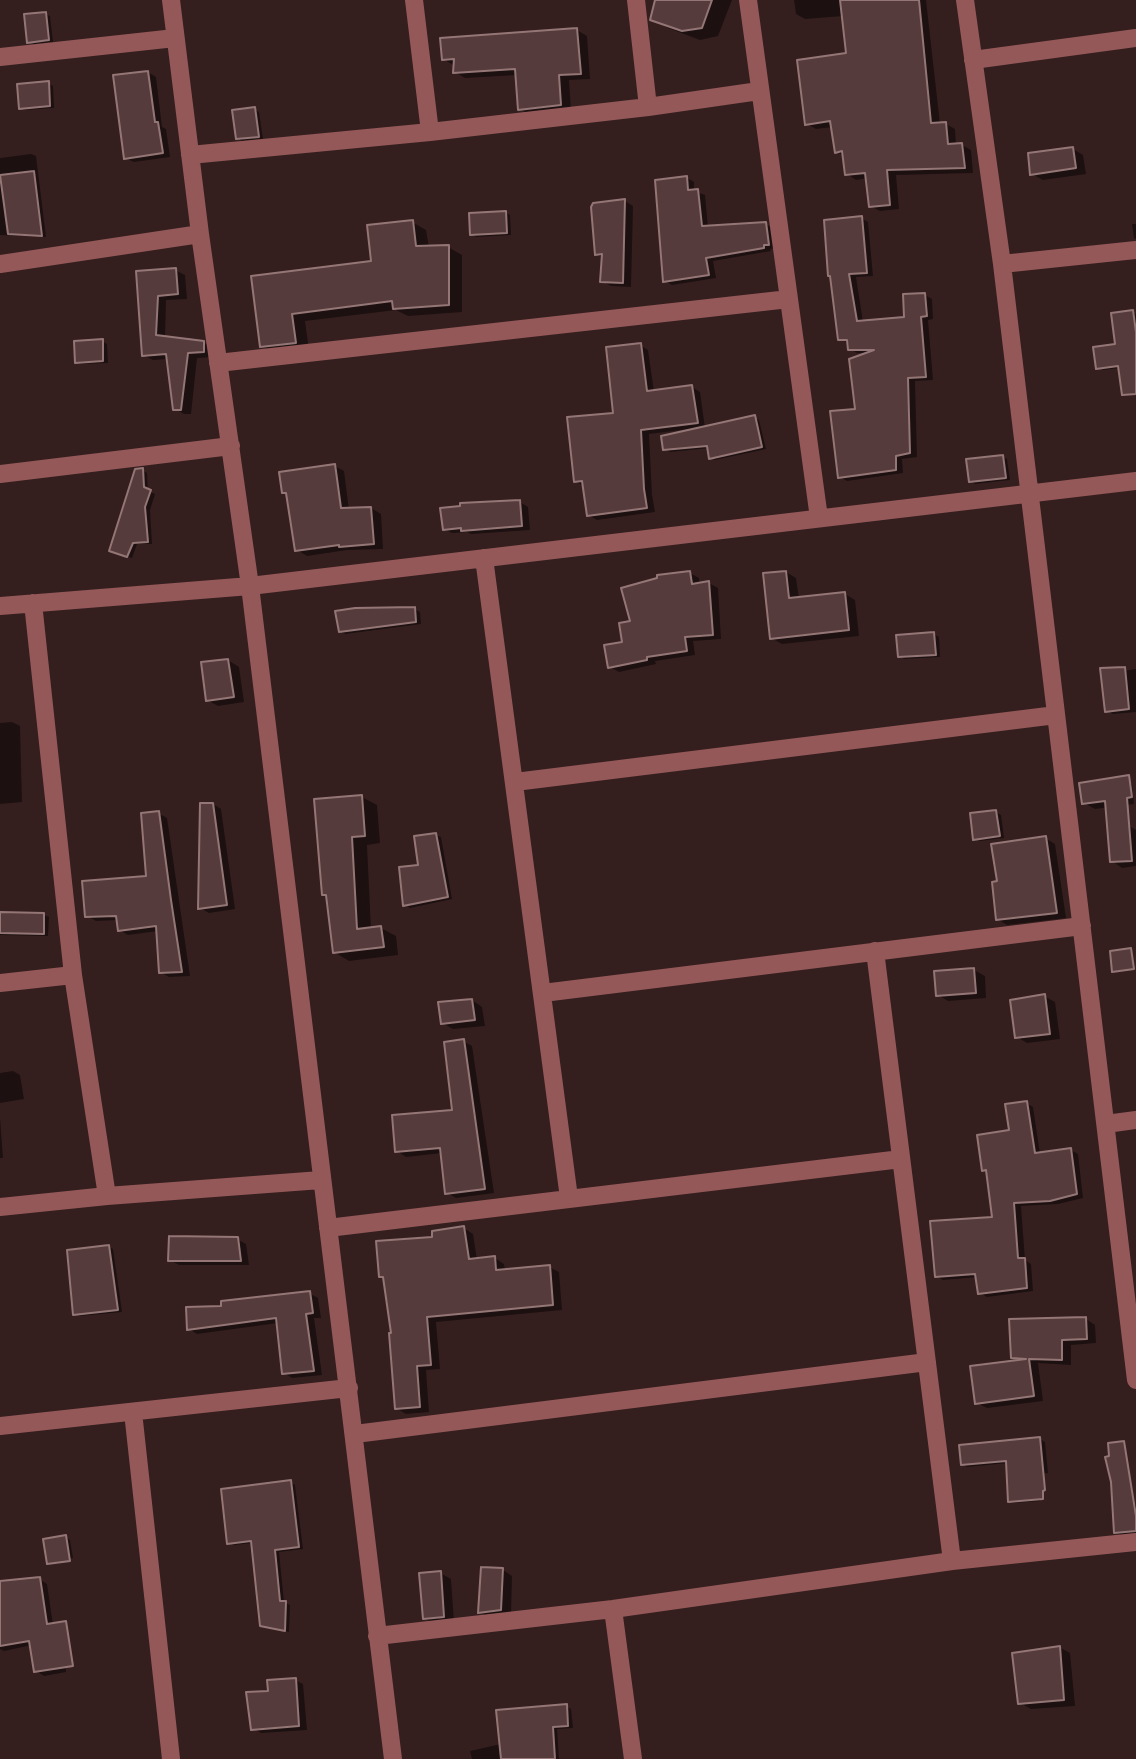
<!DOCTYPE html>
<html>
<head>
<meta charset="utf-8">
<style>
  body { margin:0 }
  canvas { display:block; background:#351e1e }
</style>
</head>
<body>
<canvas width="1136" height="1759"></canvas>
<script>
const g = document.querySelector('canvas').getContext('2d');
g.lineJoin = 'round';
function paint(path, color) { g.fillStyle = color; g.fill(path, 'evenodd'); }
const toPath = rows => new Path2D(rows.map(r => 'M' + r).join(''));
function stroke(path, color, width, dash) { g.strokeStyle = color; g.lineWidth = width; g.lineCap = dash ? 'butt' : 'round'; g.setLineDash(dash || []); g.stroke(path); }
paint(toPath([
  [658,0,732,0,718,36,700,40,668,28,652,19],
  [794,0,926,0,940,124,946,124,955,129,956,145,962,145,971,150,973,173,896,175,899,209,880,211,870,206,868,178,856,180,847,174,845,156,836,152,833,127,816,129,807,124,848,55,844,16,805,19,796,14],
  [45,14,50,16,53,42,34,44,29,42],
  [577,30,587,36,590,79,569,80,571,111,530,115,520,109,517,75,465,78,455,72,455,66,443,59],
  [148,72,156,77,162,127,166,129,170,157,134,162,125,158],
  [48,83,53,86,54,108,25,110,20,108],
  [254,109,259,112,263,139,242,141,237,138],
  [1073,149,1083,155,1086,174,1043,180,1032,174],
  [31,154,36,156,46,237,0,235,0,158],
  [686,177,694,182,694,191,705,195,708,228,765,224,773,228,776,248,770,249,771,251,713,261,716,278,672,285,665,281],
  [625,201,633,206,631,287,611,286,602,281,604,258,596,254],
  [505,212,510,215,511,235,476,237,471,234],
  [861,218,868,222,873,276,856,277,863,322,906,319,925,295,932,299,933,319,928,320,933,380,915,381,917,457,902,459,903,473,847,481,840,477,870,353,857,353,850,349,849,343,840,339,831,276],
  [412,222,426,230,429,247,448,247,462,255,462,312,408,316,396,310,305,321,309,350,275,354,262,346,253,277,373,262],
  [1132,224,1136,224,1136,239,1134,238],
  [175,270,185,275,187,299,166,300,165,338,203,342,213,348,213,357,197,358,191,414,184,414,175,409,169,359,153,360,143,355,137,273],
  [1133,312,1136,314,1136,366,1103,370,1098,367,1117,345],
  [102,341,107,344,108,363,81,364,76,362],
  [640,345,648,350,654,392,692,387,700,392,705,428,754,417,759,420,766,449,715,460,710,458,709,448,670,452,665,449,689,432,689,429,649,434,652,495,655,512,597,520,588,515,585,487,575,481,615,415],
  [1003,457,1007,459,1010,480,975,484,970,481],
  [335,466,344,471,349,510,371,508,381,514,383,549,347,550,307,556,297,550,289,495,284,492],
  [142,470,147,473,148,491,155,494,150,510,152,544,137,544,132,558,115,553],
  [520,502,528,507,530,530,471,534,467,532,452,533,444,529,462,507],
  [786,572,796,578,799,599,845,594,855,600,859,636,782,644,771,638],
  [690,573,699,578,700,584,709,583,718,588,721,639,693,641,695,655,655,661,656,664,619,672,610,667,624,643,632,623],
  [415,609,420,612,421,624,345,634,340,631],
  [934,634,939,637,940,657,904,659,900,656],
  [228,660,239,667,244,702,218,706,207,700],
  [1136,669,1136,712,1113,714,1107,711,1103,674],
  [12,722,20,726,22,802,0,804,0,723],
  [1122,778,1132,784,1134,804,1095,809,1084,803],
  [362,797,377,805,380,843,367,845,371,929,381,928,396,936,398,955,349,961,334,952,328,897,324,894],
  [213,804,221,809,235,909,209,913,200,908],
  [996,812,1001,815,1004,838,980,841,975,839],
  [158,813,167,818,190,976,169,977,160,972,158,931,128,935,119,930,118,920,96,921,87,916,148,878],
  [1129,826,1136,830,1136,866,1122,868,1112,861],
  [436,835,441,837,452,899,410,908,405,905],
  [1045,838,1055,844,1066,918,1007,925,997,919,999,883],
  [0,914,44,915,49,917,48,936,0,935],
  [974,970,985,976,986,998,948,1001,938,995],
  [1044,996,1055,1002,1060,1039,1027,1043,1017,1037],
  [472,1000,482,1007,485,1026,453,1029,442,1023],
  [463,1041,472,1046,494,1193,456,1198,447,1193,442,1153,406,1157,397,1151,454,1112],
  [13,1071,20,1075,24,1099,0,1103,0,1073],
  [1026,1103,1033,1107,1040,1154,1071,1150,1078,1154,1083,1198,1058,1204,1021,1206,1025,1260,1031,1264,1033,1291,987,1297,980,1293,978,1277,943,1280,936,1276,994,1218,988,1173,983,1170,1011,1131],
  [0,1118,3,1158,0,1158],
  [464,1228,473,1234,477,1260,495,1258,504,1264,505,1271,549,1267,559,1272,562,1310,436,1322,440,1369,426,1370,429,1412,406,1414,396,1408,393,1335,385,1279,380,1276,435,1239],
  [237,1239,246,1244,249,1265,179,1265,170,1260],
  [108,1246,113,1249,122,1312,80,1316,75,1314],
  [309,1293,318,1298,321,1318,314,1318,322,1375,292,1378,284,1373,278,1323,197,1334,189,1329,223,1307],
  [1086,1319,1095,1325,1096,1343,1071,1345,1071,1365,1038,1363,1043,1401,987,1408,977,1403,1020,1361,1013,1357],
  [1040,1439,1045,1442,1048,1473,1039,1474,1040,1501,1014,1503,1009,1501,1008,1463,967,1467,962,1464],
  [290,1482,295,1485,303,1549,279,1552,284,1602,290,1605,289,1632,261,1625,253,1543,234,1545,229,1543],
  [1133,1503,1136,1505,1136,1534,1121,1535,1116,1532],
  [66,1537,70,1540,73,1558,48,1563],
  [503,1570,512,1576,511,1615,490,1618,480,1612],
  [440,1573,451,1579,454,1622,435,1624,424,1618],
  [39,1579,47,1584,53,1625,63,1629,66,1672,44,1676,36,1671,32,1645,4,1651,0,1649,0,1583],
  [1059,1647,1070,1653,1075,1706,1031,1709,1020,1703],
  [295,1680,303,1684,307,1730,261,1733,253,1728,270,1693],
  [566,1706,571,1709,573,1728,557,1729,559,1759,472,1759,470,1751,501,1744]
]), '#0007');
const building = toPath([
  [655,0,712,0,702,28,682,31,650,20,655,0],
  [840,0,919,0,931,123,946,122,948,144,962,143,965,168,887,170,890,205,869,207,865,173,845,175,842,151,835,153,830,121,805,125,797,60,846,53,840,0],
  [46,12,49,40,27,43,24,14,46,12],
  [577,28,581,74,559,75,561,105,518,110,515,69,453,73,454,59,442,60,440,38,577,28],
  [148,71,155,122,158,122,163,153,124,159,113,75,148,71],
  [49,81,50,106,19,109,17,84,49,81],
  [255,107,259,137,236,139,232,110,255,107],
  [1073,147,1076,168,1030,175,1028,153,1073,147],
  [34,171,42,236,8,234,0,175,34,171],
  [687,176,688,190,698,189,702,226,766,222,769,245,764,245,764,248,706,258,709,275,663,282,655,180,687,176],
  [625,199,623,283,600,282,602,254,595,255,591,207,593,203,625,199],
  [506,211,507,233,470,235,469,213,506,211],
  [862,216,867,273,849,274,857,321,904,317,903,294,925,293,927,316,921,317,926,377,908,378,910,453,896,456,896,470,838,478,830,411,855,409,849,359,874,350,848,350,847,340,838,340,830,276,828,276,824,220,862,216],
  [413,220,416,246,449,245,449,305,393,309,392,301,292,314,296,343,260,347,251,276,371,261,367,225,413,220],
  [176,268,178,294,158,296,156,335,204,341,204,352,188,353,181,410,173,410,166,354,142,356,136,271,176,268],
  [1133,310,1136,332,1136,394,1122,395,1118,366,1096,369,1093,347,1115,344,1111,313,1133,310],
  [103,339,103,361,75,363,74,341,103,339],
  [641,343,647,391,692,385,698,423,641,430,644,489,647,508,587,516,582,481,574,482,567,417,613,413,606,347,641,343],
  [755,415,762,447,709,459,707,446,663,450,661,436,755,415],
  [1003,455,1006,478,969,482,966,459,1003,455],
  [335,464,341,508,371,507,374,544,339,547,339,545,295,551,286,493,282,493,279,472,335,464],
  [143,468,144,487,151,490,145,507,148,542,133,543,127,557,109,551,135,469,143,468],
  [520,500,522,526,461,531,461,528,443,530,440,508,460,506,460,503,520,500],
  [690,571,692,584,709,581,713,635,685,637,687,651,647,657,647,660,608,668,604,645,622,642,619,623,630,621,621,588,657,578,657,575,690,571],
  [786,571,789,598,845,592,849,630,770,639,763,573,786,571],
  [415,607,416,622,339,632,335,611,355,608,415,607],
  [934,632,936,655,898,657,896,635,934,632],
  [228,659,234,697,206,701,201,662,228,659],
  [1125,667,1129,709,1105,712,1100,668,1125,667],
  [1129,775,1132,797,1127,798,1132,861,1110,862,1105,801,1082,804,1079,783,1129,775],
  [362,795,365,836,352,837,357,929,381,926,384,947,333,953,326,895,322,895,314,799,362,795],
  [200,803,213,803,227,905,198,909,200,803],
  [996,810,1000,836,973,840,970,813,996,810],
  [159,811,171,900,182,972,159,973,156,926,118,931,116,916,85,917,82,881,146,876,141,813,159,811],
  [436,833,448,897,403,906,399,867,418,865,414,836,436,833],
  [1046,836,1057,913,996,920,992,882,997,881,991,844,1046,836],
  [0,912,44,913,44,934,0,933,0,912],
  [1131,948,1134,969,1112,972,1110,951,1131,948],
  [974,968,976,993,936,996,934,971,974,968],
  [1045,994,1050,1034,1015,1038,1010,1000,1045,994],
  [472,999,475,1020,441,1024,438,1002,472,999],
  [464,1039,485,1189,445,1194,440,1148,395,1152,392,1115,452,1110,444,1042,464,1039],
  [1027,1101,1035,1153,1071,1148,1077,1194,1050,1201,1014,1203,1018,1258,1025,1258,1027,1288,978,1294,975,1274,935,1277,930,1221,992,1217,986,1170,982,1171,977,1135,1009,1130,1005,1104,1027,1101],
  [464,1226,469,1259,495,1256,496,1270,550,1265,553,1305,427,1317,431,1365,417,1366,420,1407,395,1409,389,1333,391,1333,383,1277,379,1277,376,1241,432,1237,432,1231,464,1226],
  [169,1236,238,1237,241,1261,168,1261,169,1236],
  [109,1245,118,1310,73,1315,67,1250,109,1245],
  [310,1291,313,1313,306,1314,314,1371,282,1374,276,1318,187,1330,186,1307,221,1306,221,1301,310,1291],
  [1086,1317,1087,1339,1062,1340,1062,1360,1029,1359,1034,1396,975,1404,970,1366,1026,1359,1011,1358,1009,1319,1086,1317],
  [1040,1437,1045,1490,1043,1491,1043,1499,1008,1502,1006,1461,961,1465,959,1445,1040,1437],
  [1124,1441,1136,1516,1136,1531,1114,1533,1111,1482,1105,1457,1109,1456,1108,1443,1124,1441],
  [291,1480,299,1547,275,1550,280,1601,286,1601,285,1631,260,1626,251,1541,227,1544,221,1489,291,1480],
  [66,1535,70,1561,47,1564,43,1539,66,1535],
  [481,1567,503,1568,501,1610,478,1613,481,1567],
  [441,1571,444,1617,423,1619,419,1573,441,1571],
  [40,1577,47,1624,66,1621,73,1666,34,1672,29,1641,0,1646,0,1581,40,1577],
  [1060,1646,1064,1700,1018,1704,1012,1653,1060,1646],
  [296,1678,299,1726,251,1730,246,1692,268,1691,267,1680,296,1678],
  [567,1704,568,1726,553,1727,555,1759,501,1759,496,1710,567,1704]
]);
paint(building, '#553b3b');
stroke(building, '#937675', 2);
stroke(toPath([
  [171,0,200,234,250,586,393,1759],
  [414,0,430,132],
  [636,0,648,107],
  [748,0,819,518],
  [965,0,1002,264,1136,1380],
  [0,57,175,38],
  [973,60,1136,38],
  [190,155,430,132,648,107,759,91],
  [0,264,200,234],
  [1002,264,1136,250],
  [218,363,789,299],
  [0,474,231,446],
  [484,558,569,1198],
  [33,603,73,975,107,1196],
  [0,606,250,586,1136,481],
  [515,782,1056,715],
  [875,951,952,1561],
  [0,983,73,975],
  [543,993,1082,926],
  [1106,1124,1136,1120],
  [0,1207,107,1196,321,1180],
  [328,1228,901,1159],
  [133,1412,171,1759],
  [0,1426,349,1388],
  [355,1434,927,1362],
  [613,1609,633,1759],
  [377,1636,613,1609,952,1561,1136,1542]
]), '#945859', 18);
</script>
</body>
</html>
